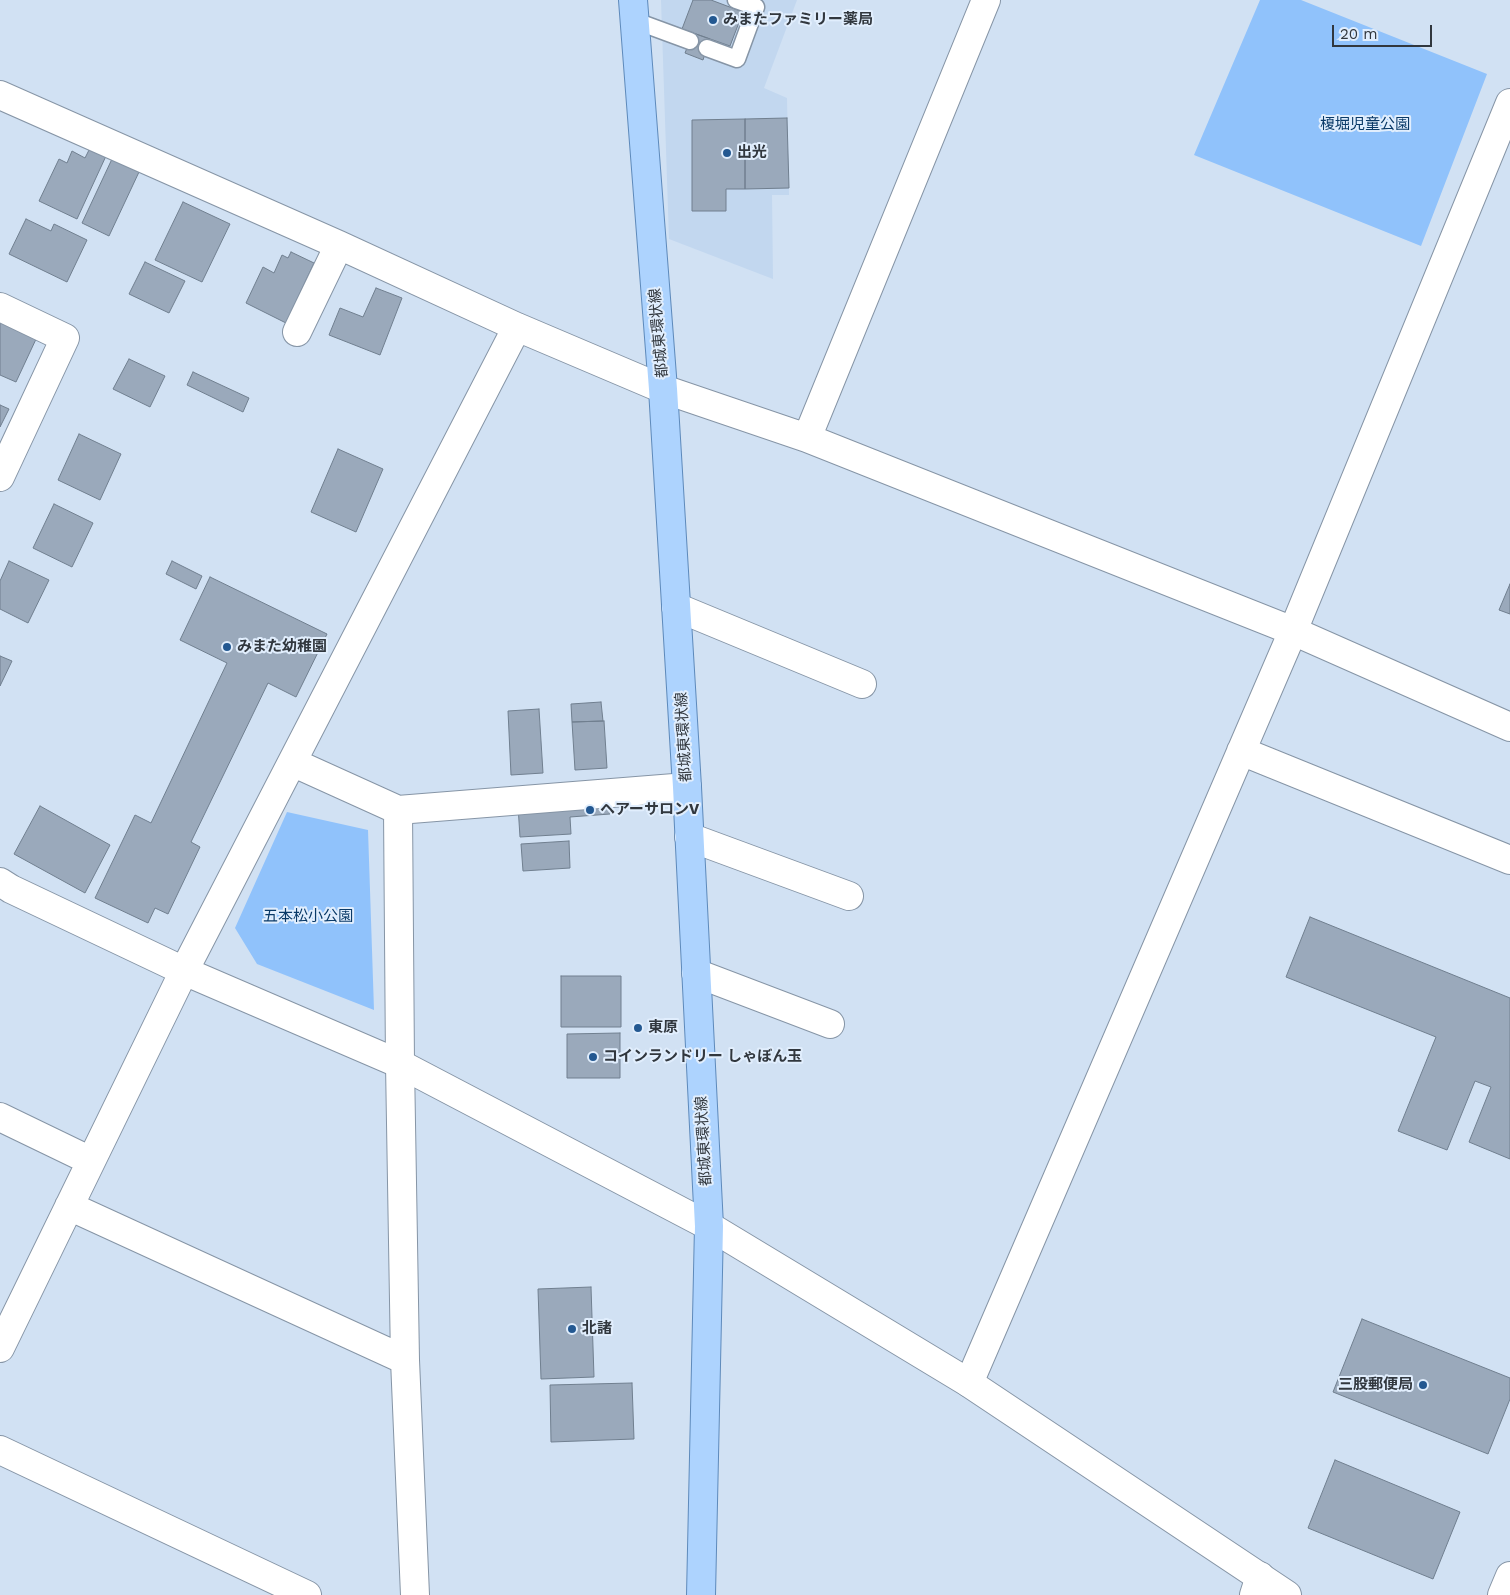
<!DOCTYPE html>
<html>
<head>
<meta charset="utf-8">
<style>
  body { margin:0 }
  #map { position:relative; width:1510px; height:1595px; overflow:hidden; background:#d1e1f3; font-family:"Work Sans",sans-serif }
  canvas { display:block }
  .scale { position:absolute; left:1332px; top:25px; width:100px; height:22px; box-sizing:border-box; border:2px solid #31373e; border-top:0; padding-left:6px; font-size:15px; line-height:18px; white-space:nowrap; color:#31373e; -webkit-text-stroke:4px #e1eefd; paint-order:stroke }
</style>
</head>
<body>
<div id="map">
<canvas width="1510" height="1595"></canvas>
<div class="scale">20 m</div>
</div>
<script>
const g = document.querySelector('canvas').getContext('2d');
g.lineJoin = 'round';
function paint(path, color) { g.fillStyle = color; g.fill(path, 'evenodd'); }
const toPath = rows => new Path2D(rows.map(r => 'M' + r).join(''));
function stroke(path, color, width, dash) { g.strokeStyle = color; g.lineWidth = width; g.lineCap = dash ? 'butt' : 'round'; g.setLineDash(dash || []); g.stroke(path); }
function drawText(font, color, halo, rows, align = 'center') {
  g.font = font + ' "Work Sans","Noto Sans JP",sans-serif'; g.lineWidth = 4; g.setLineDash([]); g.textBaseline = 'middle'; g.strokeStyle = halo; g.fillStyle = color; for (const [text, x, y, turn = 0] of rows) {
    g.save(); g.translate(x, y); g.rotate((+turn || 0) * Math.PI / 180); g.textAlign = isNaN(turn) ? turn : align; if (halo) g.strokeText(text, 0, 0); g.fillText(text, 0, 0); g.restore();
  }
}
paint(toPath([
  [661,0,797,0,764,88,787,98,789,195,772,195,773,279,669,239]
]), '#c2d7ef');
paint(toPath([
  [1260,0,1301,0,1487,74,1421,246,1194,155],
  [287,812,368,830,374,1010,257,964,235,928]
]), '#90c2fb');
const building = toPath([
  [693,0,711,0,743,12,730,46,682,29,693,0],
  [693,33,710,39,703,60,685,53,693,33],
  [787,118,789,188,745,189,745,119,787,118],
  [745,119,745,189,726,189,726,211,692,211,692,120,745,119],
  [90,148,106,156,77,219,39,201,59,159,67,163,72,151,85,158,90,148],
  [112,159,139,172,109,236,82,223,112,159],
  [183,202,230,224,202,282,155,260,183,202],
  [26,219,51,231,54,224,87,240,67,282,9,254,26,219],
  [291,252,314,263,286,323,246,303,263,267,274,273,282,255,288,258,291,252],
  [145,262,185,281,169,313,129,294,145,262],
  [376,288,402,298,380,355,329,335,340,308,363,317,376,288],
  [0,320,37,337,16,382,0,375,0,320],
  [129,359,165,376,150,407,113,389,129,359],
  [193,372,249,398,243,412,187,385,193,372],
  [0,405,9,409,0,427,0,405],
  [79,434,121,454,100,500,58,480,79,434],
  [338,449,383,469,356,532,311,512,338,449],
  [54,504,93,523,72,567,33,548,54,504],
  [9,561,49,580,28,623,0,609,0,581,9,561],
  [172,561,202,576,196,589,166,574,172,561],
  [210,577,327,634,296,697,268,683,191,842,200,847,168,914,155,908,148,923,95,898,135,815,151,823,227,663,180,640,210,577],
  [1510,584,1510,614,1499,610,1510,584],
  [0,656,12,661,0,686,0,656],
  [601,702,603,721,572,722,571,704,601,702],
  [539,709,543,773,511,775,508,711,539,709],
  [604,721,607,768,575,770,572,722,604,721],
  [609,800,610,814,570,817,571,834,520,837,518,806,609,800],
  [40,806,110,845,85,893,14,854,40,806],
  [569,841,570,868,523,871,521,844,569,841],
  [1310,917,1510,998,1510,1159,1469,1142,1491,1087,1475,1081,1447,1150,1398,1131,1436,1037,1286,977,1310,917],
  [561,976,621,976,621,1027,561,1027,561,976],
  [620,1033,620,1078,567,1078,567,1034,620,1033],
  [591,1287,594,1377,541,1379,538,1289,591,1287],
  [1362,1319,1510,1378,1510,1399,1488,1454,1333,1392,1362,1319],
  [632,1383,634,1439,551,1442,550,1385,632,1383],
  [1335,1460,1460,1512,1433,1579,1308,1528,1335,1460]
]);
paint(building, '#9aa9bb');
stroke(building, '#707f8f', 1);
const service = toPath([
  [633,20,690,41],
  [707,48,737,59,756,7,736,0]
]);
const minor = toPath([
  [0,95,339,245,517,327,663,389,807,438,1293,631,1510,727],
  [0,307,65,338,0,477],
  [297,332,339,245],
  [807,438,986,0],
  [676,607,862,684],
  [1241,751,1510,860],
  [292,762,398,810,400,1064,405,1360,415,1595],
  [398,810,687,787],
  [689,837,849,896],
  [696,973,830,1024],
  [0,1117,91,1161],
  [69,1206,405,1360],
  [0,1348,184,971,517,327],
  [969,1383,1293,631,1510,103],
  [0,1450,307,1595],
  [1254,1595,1260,1576]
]);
const tertiary = toPath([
  [0,882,11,889,184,971,400,1064,709,1226,969,1383,1287,1595],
  [1502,1595,1510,1576]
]);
const primary = toPath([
  [633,0,663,389,687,787,709,1226,701,1595]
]);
stroke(service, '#8695a6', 19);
stroke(minor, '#8695a6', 30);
stroke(tertiary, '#8695a6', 30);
stroke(primary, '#5e8abb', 30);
stroke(service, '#fff', 16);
stroke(minor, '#fff', 28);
stroke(tertiary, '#fff', 28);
stroke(primary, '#add3fe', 28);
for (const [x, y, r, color] of [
  [713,20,5,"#235891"],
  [727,153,5,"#235891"],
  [227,647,5,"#235891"],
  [590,810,5,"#235891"],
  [638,1028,5,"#235891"],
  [593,1057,5,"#235891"],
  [572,1329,5,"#235891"],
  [1423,1385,5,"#235891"]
]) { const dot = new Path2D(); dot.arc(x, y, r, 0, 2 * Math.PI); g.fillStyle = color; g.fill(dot); stroke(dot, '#e1eefd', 2); }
drawText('bold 15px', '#31373e', '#e1eefd', [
  ["みまたファミリー薬局",723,20],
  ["出光",737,153],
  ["みまた幼稚園",237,647],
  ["ヘアーサロンV",600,810],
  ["東原",648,1028],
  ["コインランドリー しゃぼん玉",603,1057],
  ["北諸",582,1329],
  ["三股郵便局",1413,1385,"right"]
], 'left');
drawText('15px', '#0a3a68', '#e1eefd', [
  ["榎堀児童公園",1365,125],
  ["五本松小公園",308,917]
]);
drawText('15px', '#31373e', '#e1eefd', [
  ["都城東環状線",659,333,-95],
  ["都城東環状線",684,737,-93],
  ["都城東環状線",704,1141,-93]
]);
</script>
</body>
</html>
